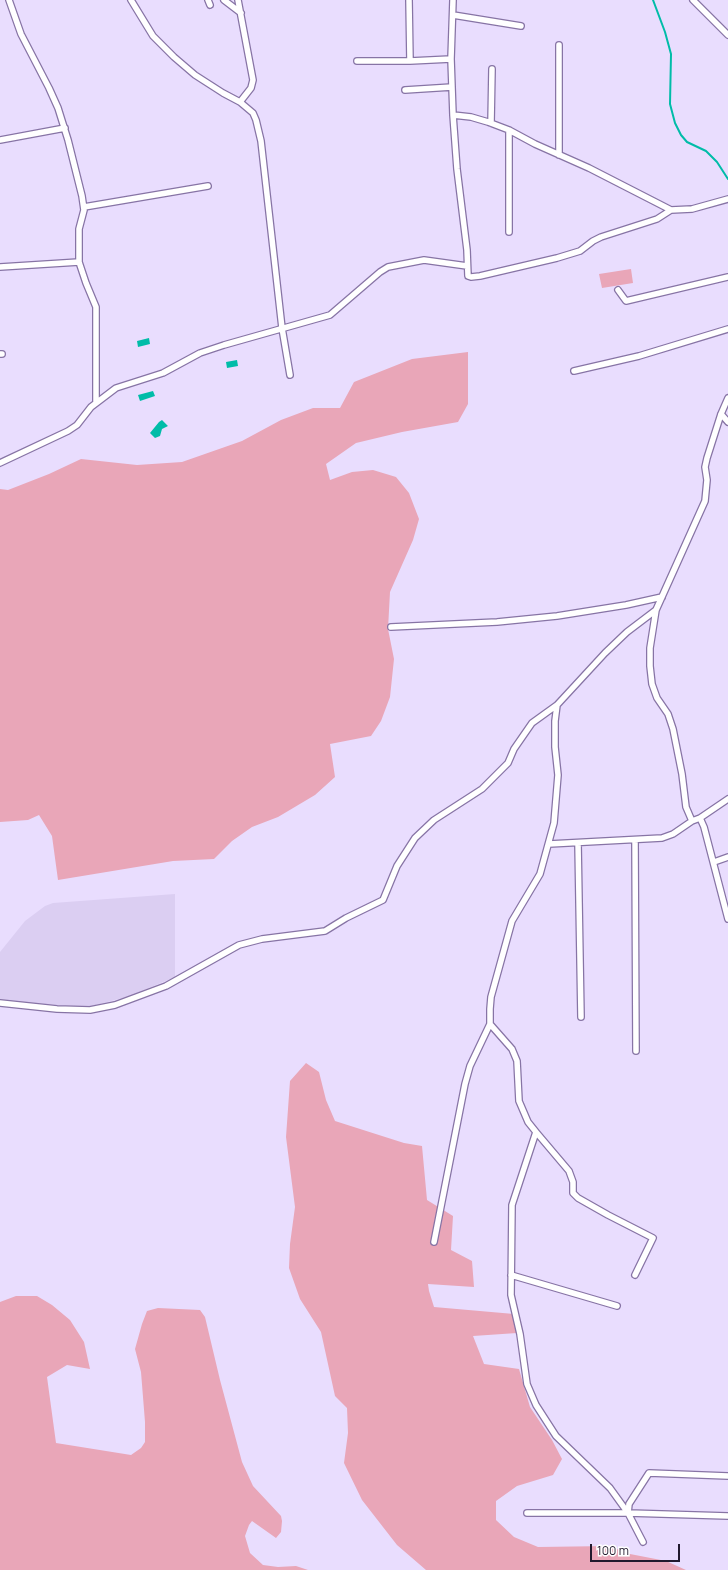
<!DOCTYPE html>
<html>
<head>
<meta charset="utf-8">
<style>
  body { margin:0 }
  #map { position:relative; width:728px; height:1570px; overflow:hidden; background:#e9ddfe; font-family:Manrope,sans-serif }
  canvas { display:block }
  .scale { position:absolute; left:590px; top:1544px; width:90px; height:18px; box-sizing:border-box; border:2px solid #21192d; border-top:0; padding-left:5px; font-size:12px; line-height:14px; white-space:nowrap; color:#21192d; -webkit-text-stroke:3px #fff; paint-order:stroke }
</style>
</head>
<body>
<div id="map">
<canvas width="728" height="1570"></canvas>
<div class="scale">100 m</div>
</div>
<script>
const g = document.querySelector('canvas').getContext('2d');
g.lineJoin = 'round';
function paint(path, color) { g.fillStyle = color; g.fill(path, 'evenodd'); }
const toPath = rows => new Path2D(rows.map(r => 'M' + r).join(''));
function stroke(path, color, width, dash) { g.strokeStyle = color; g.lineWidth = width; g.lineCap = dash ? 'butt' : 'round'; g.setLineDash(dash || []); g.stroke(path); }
paint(toPath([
  [175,894,175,977,130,996,88,1007,0,1001,0,952,25,921,45,906,53,903]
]), '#dbcef2');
paint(toPath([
  [631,269,633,283,602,288,599,274],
  [468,352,468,404,458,422,402,432,356,443,326,464,330,480,352,472,373,470,396,477,409,493,419,519,413,540,390,592,388,629,394,659,390,697,381,721,371,736,330,744,335,777,315,795,278,817,252,827,232,841,214,859,173,861,58,880,52,836,39,815,28,820,0,822,0,489,8,490,49,474,81,459,137,465,182,462,242,441,281,420,313,408,340,408,354,382,412,359],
  [306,1063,319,1072,326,1100,335,1121,404,1143,422,1146,427,1200,453,1216,451,1250,472,1261,474,1287,428,1284,429,1291,434,1307,514,1314,517,1333,473,1336,484,1364,519,1369,530,1407,552,1440,562,1459,553,1475,517,1486,496,1501,496,1520,514,1537,538,1547,609,1546,630,1554,666,1561,686,1570,426,1570,397,1545,362,1500,344,1463,348,1433,347,1408,335,1396,321,1332,300,1299,289,1268,290,1244,295,1207,286,1137,290,1081],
  [16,1296,37,1296,52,1305,70,1320,84,1342,90,1369,67,1365,47,1377,56,1443,131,1455,141,1448,145,1442,145,1422,141,1372,135,1349,142,1324,147,1311,158,1308,200,1310,205,1317,220,1380,242,1462,253,1486,281,1516,282,1521,281,1532,276,1538,252,1521,249,1525,245,1536,250,1553,263,1565,278,1567,296,1566,308,1570,0,1570,0,1302]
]), '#e9a6b8');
paint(toPath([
  [149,338,150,344,138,347,137,341],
  [237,360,238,366,227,368,226,362],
  [153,391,155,396,140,401,138,395],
  [162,420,168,426,162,429,160,436,155,438,150,433,159,422]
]), '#00bca8');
stroke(toPath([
  [653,0,665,32,671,54,670,104,675,123,681,135,687,142,706,151,717,162,728,179]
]), '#00bca8', 2);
const minor = toPath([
  [9,0,21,34,49,88,58,108,68,140,82,196,84,210,79,229,79,262,86,283,96,307,96,402],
  [131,0,153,36,174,57,195,75,223,93,240,102,253,113,256,120,261,141,282,328,290,375],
  [208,0,210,5],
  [224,0,241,13],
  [238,0,253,80,251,88,240,102],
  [409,0,410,61],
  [453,0,451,59,453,115,457,169,467,250,468,276,471,277,480,276,557,258,580,251,593,241,601,237,657,219,671,210,692,209,728,199],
  [693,0,728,35],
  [453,15,521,26],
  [559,45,559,155],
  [357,61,410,61,451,59],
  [405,90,452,87],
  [453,115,471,117,488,122,509,130,535,144,589,168,671,210],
  [491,123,492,69],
  [509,130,509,232],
  [0,140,65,128],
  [84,207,208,186],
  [0,267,79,262],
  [618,290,626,301,728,277],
  [0,354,2,354],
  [574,371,639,356,728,329],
  [728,398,721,414,707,458,705,467,707,480,705,501,656,610,650,648,650,666,652,684,657,698,668,714,673,729,682,774,686,807,692,821,700,818,704,827,728,919],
  [721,414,728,422],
  [0,463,68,431,77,425,91,407,116,388,163,373,200,353,224,345,330,315,380,272,388,267,424,260,467,266],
  [391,627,497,622,557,616,626,605,662,597],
  [700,818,728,799],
  [635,840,636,1051],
  [578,843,581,1017],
  [549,844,662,838,673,834,692,821],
  [714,862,728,857],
  [0,1003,57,1009,90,1010,115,1005,166,986,239,945,262,939,325,931,346,918,383,900,397,866,415,838,434,820,482,789,508,763,514,749,532,723,557,705],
  [536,1132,569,1171,573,1182,573,1193,578,1198,608,1215,653,1238,635,1275],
  [434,1242,465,1084,470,1066,490,1024],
  [511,1275,617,1306],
  [527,1513,628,1513,629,1504,649,1473,728,1476],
  [628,1513,610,1488,556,1436,536,1405,527,1384,520,1334,511,1295,512,1205,536,1132,528,1122,519,1101,517,1061,512,1049,490,1024,490,1009,491,997,512,921,540,874,554,823,558,775,555,747,555,721,557,705,605,653,627,632,656,610],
  [643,1542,628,1513,728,1516]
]);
stroke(minor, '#8774a5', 8);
stroke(minor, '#fff', 5.5);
</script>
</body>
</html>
